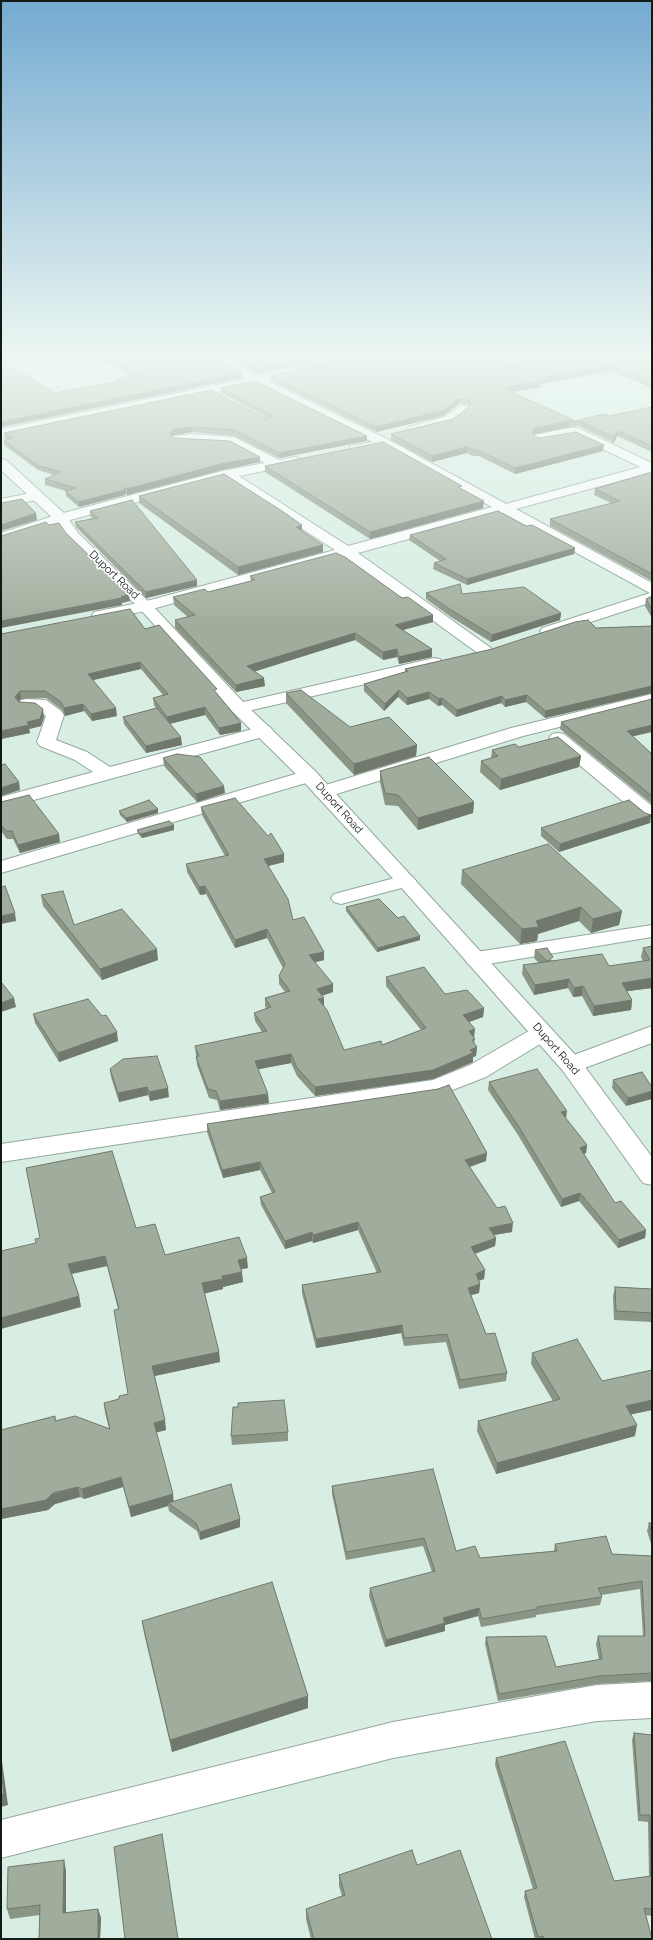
<!DOCTYPE html>
<html>
<head>
<meta charset="utf-8">
<style>
  body { margin:0 }
  #map { position:relative; width:653px; height:1940px; overflow:hidden; background:#d8eee3; font-family:Raleway,sans-serif }
  canvas { display:block }
  .frame { position:absolute; inset:0; border:2px solid #131b17; pointer-events:none }
</style>
</head>
<body>
<div id="map">
<canvas width="653" height="1940"></canvas>
<div class="frame"></div>
</div>
<script>
const g = document.querySelector('canvas').getContext('2d');
g.lineJoin = 'round';
const toPath = rows => new Path2D(rows.map(r => 'M' + r).join(''));
function stroke(path, color, width, dash) { g.strokeStyle = color; g.lineWidth = width; g.lineCap = dash ? 'butt' : 'round'; g.setLineDash(dash || []); g.stroke(path); }
function paint(path, color) { g.fillStyle = color; g.fill(path, 'evenodd'); }
function drawText(font, color, halo, rows, align = 'center') {
  g.font = font + ' Raleway,sans-serif'; g.lineWidth = 3.5; g.setLineDash([]); g.textBaseline = 'middle'; g.strokeStyle = halo; g.fillStyle = color; for (const [text, x, y, turn = 0] of rows) {
    g.save(); g.translate(x, y); g.rotate((+turn || 0) * Math.PI / 180); g.textAlign = isNaN(turn) ? turn : align; if (halo) g.strokeText(text, 0, 0); g.fillText(text, 0, 0); g.restore();
  }
}
const street = toPath([
  [207,355,220,355,258,376,346,355,365,355,364,357,267,381,389,440,506,504,640,467,576,436,539,442,535,441,533,438,535,435,569,428,578,428,652,463,652,472,516,509,652,583,652,602,554,634,548,636,542,634,540,631,542,628,650,593,503,513,358,553,491,648,493,651,491,654,485,656,479,654,344,556,145,611,100,620,94,618,92,615,94,612,143,602,335,550,225,479,66,521,1,542,1,533,56,515,222,471,265,463,231,445,192,442,178,443,174,442,172,439,174,436,192,434,234,437,279,460,294,457,299,458,300,461,299,464,239,476,348,546,492,507,383,447,355,453,351,452,349,449,351,446,373,442,255,384,1,437,1,429,246,379,207,355],
  [463,405,469,409,452,423,413,434,407,430,409,427,444,417,463,405],
  [36,492,41,493,43,496,41,499,1,507,1,499,36,492],
  [434,658,440,659,442,663,440,667,239,713,233,712,230,708,233,704,239,703,434,658],
  [652,694,652,704,523,736,330,796,323,798,316,796,314,792,316,788,511,728,652,694],
  [27,699,46,700,61,711,64,715,56,740,87,752,110,767,264,726,270,727,273,731,270,735,1,809,1,797,93,772,75,760,40,746,37,742,46,716,37,709,21,708,18,704,21,700,27,699],
  [558,733,564,734,652,806,652,822,645,820,552,742,549,738,552,734,558,733],
  [309,770,316,772,318,776,316,780,1,873,1,861,309,770],
  [406,875,413,877,416,881,413,885,341,904,334,902,331,898,334,894,406,875],
  [652,925,652,937,476,966,468,964,465,959,468,954,476,952,652,925],
  [542,1025,550,1028,554,1033,550,1038,486,1077,437,1096,1,1162,1,1144,433,1080,470,1065,534,1028,542,1025],
  [652,1026,652,1043,571,1073,563,1071,559,1065,563,1059,652,1026],
  [652,1682,652,1718,597,1721,393,1758,1,1858,1,1820,393,1722,597,1685,652,1682]
]);
const secondary = toPath([
  [58,355,81,355,76,358,1,372,1,366,58,355],
  [1,459,6,460,66,515,78,533,150,603,245,704,316,772,579,1059,652,1157,652,1185,643,1183,563,1071,399,885,302,780,233,712,140,609,68,539,56,521,1,470,1,459]
]);
stroke(street, '#93a79d', 2);
stroke(secondary, '#93a79d', 2);
paint(street, '#fff');
paint(secondary, '#fff');
paint(toPath([
  [91,355,212,355,242,373,242,378,1,427,1,368,55,393,116,382,116,379,131,376],
  [223,355,339,355,258,374],
  [357,355,524,355,498,364,508,365,587,361,592,362,596,360,585,355,652,355,652,388,611,371,541,384,541,387,511,392,575,421,609,416,652,407,652,452,617,436,614,443,578,426,569,427,535,434,534,435,535,437,603,451,515,474,479,456,473,456,467,453,432,462,391,440,391,434,453,419,469,407,469,406,468,405,459,404,443,416,376,432,271,381,271,376],
  [221,388,367,441,279,458,234,436,192,432,174,435,172,436,173,438,260,457,260,462,222,470,127,495,126,493,125,495,79,507,66,496,66,491,45,485,45,479,54,475,38,470,4,445,4,440,7,439,5,438,4,433,268,418,221,393],
  [265,466,462,489,483,508,370,539,265,472],
  [652,472,652,581,550,526,550,519,611,503,594,495,595,489],
  [139,496,302,531,323,545,323,552,238,575,139,503],
  [90,511,197,586,146,598,76,527,75,522,93,518,90,516],
  [526,526,575,548,574,554,467,585,433,569,434,563,440,561,409,540,410,535],
  [250,576,433,622,403,630,432,657,399,664,397,657,383,660,355,640,255,671,265,686,236,692,175,628,175,620,188,617,174,605,173,597,208,592,251,581],
  [426,593,462,594,561,613,560,620,491,642,451,617,426,599],
  [652,596,652,618,645,606,646,599],
  [652,626,652,693,545,718,526,702,505,707,501,703,456,717,442,705,438,706,429,699,407,705,398,697,384,711,364,691,364,684,405,672,405,669,596,628],
  [145,629,217,694,241,723,241,731,220,735,205,715,170,724,182,745,146,753,124,724,123,717,156,708,154,705,153,698,163,695,141,669,93,680,117,716,92,721,84,711,65,716,62,710,46,698,21,699,19,701,44,717,41,726,29,729,30,733,1,739,1,634],
  [286,693,350,727,417,745,416,756,354,775,286,703],
  [561,722,633,737,652,754,652,804,560,729],
  [519,747,581,756,579,767,500,790,480,772,481,761,491,758,492,750],
  [163,758,225,793,197,802,164,766],
  [380,771,474,802,473,813,418,830,398,806,385,805,380,782],
  [1,802,60,842,20,853,13,839,7,839,1,831],
  [201,807,268,836,284,854,284,862,268,866,293,920,324,960,315,962,333,992,322,996,324,1006,344,1050,382,1045,421,1030,386,986,386,977,445,994,484,1008,483,1017,469,1022,474,1038,475,1039,474,1044,477,1047,476,1056,473,1057,473,1062,433,1079,315,1096,297,1076,291,1063,258,1069,269,1103,220,1110,217,1100,209,1098,197,1065,195,1046,262,1032,255,1021,254,1013,267,1008,265,1007,265,998,285,992,279,984,279,976,283,968,267,938,235,948,206,894,200,895,187,872,186,864,225,856,202,815],
  [119,811,158,813,127,822,120,815],
  [645,813,651,815,650,823,559,852,541,836,541,828],
  [137,830,174,830,142,838,138,834],
  [462,870,622,911,619,925,591,933,579,921,538,934,537,941,520,944,461,884],
  [41,895,74,925,158,960,102,980,43,906],
  [346,907,420,940,377,952,346,911],
  [652,946,652,988,627,991,632,1000,631,1010,593,1016,582,996,573,997,568,988,534,995,522,974,523,965,539,963,534,958,535,950,553,961,609,966,643,961,641,957,643,948],
  [33,1014,118,1041,59,1062,35,1023],
  [110,1069,169,1097,150,1101,148,1095,119,1102,111,1077],
  [642,1072,626,1106,612,1088,613,1080],
  [489,1082,566,1119,587,1145,586,1153,584,1154,615,1203,646,1230,645,1238,618,1248,579,1201,561,1207,518,1135,488,1090],
  [207,1124,486,1161,470,1167,512,1232,494,1235,496,1238,495,1246,475,1254,485,1270,484,1279,478,1281,480,1284,479,1293,471,1295,486,1334,507,1373,506,1381,459,1389,446,1342,404,1346,401,1333,316,1348,302,1293,302,1285,377,1273,358,1230,313,1243,312,1241,285,1249,261,1205,260,1197,272,1193,260,1170,223,1178,207,1132],
  [136,1228,165,1255,248,1268,241,1269,243,1282,223,1287,223,1289,204,1293,219,1352,220,1362,155,1376,166,1430,156,1432,173,1494,173,1501,240,1519,240,1527,200,1540,197,1531,169,1511,168,1506,131,1517,123,1487,84,1499,80,1497,55,1504,48,1510,1,1519,1,1430,55,1416,56,1421,109,1428,105,1413,104,1403,119,1399,128,1394,118,1309,107,1266,72,1274,79,1296,81,1307,36,1243],
  [615,1287,652,1289,652,1337,651,1322,614,1320,613,1296],
  [532,1353,602,1381,652,1410,631,1414,635,1436,496,1474,477,1431,478,1421,553,1401,531,1364],
  [288,1432,288,1441,232,1445,231,1436],
  [332,1486,456,1551,480,1558,554,1551,555,1544,612,1554,652,1556,652,1681,597,1684,498,1701,485,1644,486,1637,556,1667,599,1660,596,1644,598,1636,643,1636,640,1589,601,1595,602,1597,600,1605,536,1615,536,1617,481,1627,478,1616,445,1625,445,1631,385,1647,369,1596,370,1588,432,1572,423,1546,346,1560,332,1494],
  [649,1523,652,1523,652,1547,647,1531],
  [142,1621,308,1696,308,1708,172,1752,144,1633],
  [634,1733,652,1735,652,1916,645,1915,652,1939,535,1939,524,1897,525,1891,533,1889,495,1765,496,1758,614,1881,649,1876,648,1822,638,1821,632,1740],
  [417,1865,492,1939,311,1939,306,1919,306,1909,342,1896,339,1886,339,1875],
  [66,1870,66,1913,98,1909,101,1918,100,1939,39,1939,40,1915,10,1919,7,1909]
]), '#8a9586');
paint(toPath([
  [23,355,50,355,1,365,1,359],
  [317,355,339,355,258,374,258,369],
  [509,355,524,355,499,364,496,367,496,362,499,358],
  [611,366,611,371,541,384,541,387,502,394,503,388,537,379],
  [242,373,242,378,1,427,1,422],
  [459,399,459,404,443,416,376,432,376,427],
  [569,421,569,427,535,434,532,439,532,433,535,428],
  [192,427,192,432,174,435,171,438,170,433,174,429],
  [618,431,617,436,614,443,614,437],
  [367,436,367,441,279,458,279,453],
  [604,445,603,451,515,474,515,468],
  [467,447,467,453,432,462,432,456],
  [260,457,260,462,222,470,127,495,127,489,221,464],
  [125,488,126,493,125,495,79,507,79,502],
  [484,501,483,508,370,539,370,532],
  [36,513,37,520,1,531,1,525],
  [302,525,302,532,296,527],
  [323,545,323,552,238,575,238,567],
  [575,548,574,554,467,585,467,579],
  [197,580,197,586,146,598,146,592],
  [129,594,130,601,122,603,122,605,1,628,1,621],
  [561,613,560,620,491,642,492,635],
  [433,615,433,622,395,632,395,625],
  [355,633,355,640,247,674,247,666],
  [397,649,397,657,383,660,383,652],
  [432,649,432,657,399,664,399,657],
  [140,662,141,669,89,681,88,674],
  [264,678,265,686,236,692,236,685],
  [652,686,652,693,545,718,545,711],
  [399,690,398,697,384,711,385,704],
  [20,691,21,699,16,704,15,697],
  [429,692,429,699,407,705,407,698],
  [527,695,526,702,505,707,505,700],
  [502,696,501,703,456,717,457,710],
  [442,698,442,705,438,706,439,699],
  [83,704,84,711,65,716,64,708],
  [205,707,205,715,168,724,167,717],
  [116,708,117,716,92,721,91,714],
  [43,709,44,717,41,726,29,729,30,733,1,739,1,731],
  [241,723,241,731,220,735,219,728],
  [652,725,652,732,626,738,627,731],
  [181,737,182,745,146,753,146,746],
  [417,745,416,756,354,775,354,764],
  [581,756,579,767,500,790,501,779],
  [19,782,20,790,1,796,1,788],
  [224,786,225,793,197,802,196,794],
  [474,802,473,813,418,830,418,818],
  [158,809,158,813,127,822,126,818],
  [651,815,650,823,559,852,560,844],
  [174,825,174,830,142,838,141,834],
  [59,834,60,842,20,853,18,845],
  [284,854,284,862,264,867,264,859],
  [205,886,206,894,200,895,199,887],
  [581,907,579,921,538,934,537,941,520,944,522,929,536,921],
  [622,911,619,925,591,933,593,919],
  [15,913,16,921,1,924,1,916],
  [267,929,267,938,235,948,235,940],
  [420,936,420,940,377,952,378,948],
  [157,949,158,960,102,980,100,969],
  [324,952,324,960,309,964,309,955],
  [652,978,652,988,621,992,622,983],
  [569,979,568,988,534,995,535,985],
  [333,984,333,992,317,997,317,989],
  [583,986,582,996,573,997,574,988],
  [14,998,16,1007,1,1012,1,1003],
  [324,998,324,1006,318,1007,318,999],
  [632,1000,631,1010,593,1016,594,1006],
  [484,1008,483,1017,463,1024,463,1015],
  [475,1029,474,1038,468,1039,469,1031],
  [117,1032,118,1041,59,1062,58,1053],
  [477,1047,476,1056,473,1057,473,1062,433,1079,315,1096,315,1087],
  [291,1054,291,1063,255,1070,255,1061],
  [147,1087,148,1095,119,1102,118,1093],
  [168,1088,169,1097,150,1101,149,1092],
  [652,1091,652,1099,626,1106,628,1098],
  [268,1094,269,1103,220,1110,220,1101],
  [567,1111,566,1119,561,1112],
  [587,1145,586,1153,578,1156,580,1148],
  [487,1153,486,1161,465,1168,465,1160],
  [260,1162,260,1170,223,1178,222,1170],
  [580,1193,579,1201,561,1207,562,1199],
  [358,1222,358,1230,313,1243,313,1235],
  [513,1223,512,1232,488,1236,489,1228],
  [646,1230,645,1238,618,1248,619,1240],
  [312,1232,312,1241,285,1249,285,1241],
  [496,1238,495,1246,471,1255,471,1247],
  [105,1256,107,1266,70,1274,68,1264],
  [247,1258,248,1268,238,1270,238,1260],
  [485,1270,484,1279,475,1282,476,1274],
  [242,1272,243,1282,223,1287,223,1289,203,1294,202,1283,222,1276],
  [480,1284,479,1293,468,1296,468,1288],
  [79,1296,81,1307,1,1329,1,1318],
  [402,1325,401,1333,316,1348,316,1339],
  [219,1352,220,1362,154,1376,152,1366],
  [652,1400,652,1410,624,1416,626,1406],
  [165,1420,166,1430,155,1433,154,1423],
  [637,1425,635,1436,496,1474,497,1463],
  [121,1477,123,1487,84,1499,82,1489],
  [78,1487,80,1497,55,1504,48,1510,1,1519,1,1509],
  [173,1494,174,1504,168,1503,168,1506,131,1517,129,1507],
  [240,1519,240,1527,200,1540,200,1532],
  [479,1608,478,1616,445,1625,445,1631,385,1647,386,1640,443,1618],
  [308,1696,308,1708,172,1752,170,1740],
  [1,1754,8,1805,1,1807],
  [64,1860,66,1870,66,1922,63,1913],
  [98,1909,101,1918,100,1939,98,1939]
]), '#71796d');
const building = toPath([
  [1,355,23,355,1,359,1,355],
  [100,355,212,355,242,373,1,422,1,368,11,366,55,393,120,381,116,379,138,375,100,355],
  [232,355,317,355,258,369,232,355],
  [357,355,509,355,499,358,496,362,498,365,508,365,539,356,539,355,572,355,587,361,592,362,599,358,597,355,652,355,652,382,611,366,537,379,541,381,503,388,575,421,604,414,609,416,652,407,652,446,618,431,614,437,579,421,569,421,535,428,532,433,535,437,540,438,576,432,604,445,515,468,480,451,473,450,467,447,432,456,391,434,453,419,469,407,471,403,469,400,459,399,444,410,376,427,271,376,357,355],
  [255,381,367,436,279,453,234,430,192,427,174,429,170,433,173,438,230,441,260,457,221,464,127,489,125,488,124,490,79,502,65,491,76,488,45,479,60,472,37,465,4,440,13,438,4,433,211,390,265,418,271,417,272,415,221,388,255,381],
  [383,442,462,486,458,487,484,501,370,532,265,466,383,442],
  [652,472,652,574,550,519,620,501,595,489,652,472],
  [224,474,282,511,302,525,296,527,323,545,238,567,139,496,224,474],
  [22,499,36,513,1,525,1,503,22,499],
  [132,500,197,580,146,592,75,522,98,518,90,511,132,500],
  [498,511,526,526,532,525,575,548,467,579,434,563,446,559,410,535,498,511],
  [46,522,49,525,59,523,66,533,129,594,121,597,122,598,1,621,1,536,46,522],
  [336,553,345,557,402,598,408,597,433,615,395,625,432,649,399,657,397,649,383,652,355,633,247,666,264,678,236,685,175,620,195,615,173,597,205,589,208,592,255,580,250,576,336,553],
  [460,584,462,594,524,587,561,613,492,635,451,610,426,593,460,584],
  [652,596,652,610,646,599,652,596],
  [130,609,145,629,159,625,217,689,214,690,241,723,219,728,205,707,167,717,153,698,168,694,140,662,88,674,116,708,91,714,83,704,64,708,61,702,45,691,20,691,15,697,19,702,35,703,43,709,40,719,27,722,29,725,1,731,1,634,130,609],
  [588,620,596,628,652,626,652,686,545,711,527,695,505,700,502,696,457,710,442,698,439,699,429,692,407,698,399,690,385,704,364,684,408,671,405,669,492,649,575,622,588,620],
  [301,690,350,727,389,717,417,745,354,764,286,693,301,690],
  [652,699,652,725,627,731,652,754,652,796,561,722,652,699],
  [157,708,181,737,146,746,123,717,157,708],
  [558,737,581,756,501,779,481,761,498,756,492,750,515,744,519,747,558,737],
  [177,754,200,757,224,786,196,794,163,758,177,754],
  [429,757,474,802,418,818,398,795,385,793,380,771,429,757],
  [5,764,19,782,1,788,1,765,5,764],
  [29,795,59,834,18,845,12,831,6,831,1,825,1,802,29,795],
  [235,798,268,836,271,833,284,854,264,859,288,899,293,920,304,917,324,952,309,955,333,984,317,989,324,998,318,999,327,1010,344,1050,381,1041,382,1045,426,1028,386,977,424,967,445,994,467,990,484,1008,463,1015,475,1029,469,1031,475,1039,472,1040,477,1047,470,1050,473,1053,433,1070,315,1087,297,1068,291,1054,255,1061,268,1094,220,1101,216,1091,208,1089,196,1057,199,1056,195,1046,267,1031,254,1013,271,1007,265,998,290,991,279,976,285,964,267,929,235,940,205,886,199,887,186,864,229,855,201,807,235,798],
  [149,800,158,809,126,818,119,811,149,800],
  [629,800,645,813,651,815,560,844,541,828,629,800],
  [169,821,174,825,141,834,137,830,169,821],
  [548,844,622,911,593,919,581,907,536,921,539,927,522,929,462,870,548,844],
  [5,886,15,913,1,916,1,887,5,886],
  [63,891,74,925,122,909,157,949,100,969,41,895,63,891],
  [379,899,398,918,404,916,420,936,378,948,346,907,379,899],
  [652,946,652,978,622,983,632,1000,594,1006,583,986,574,988,569,979,535,985,523,965,602,954,609,966,650,960,643,948,652,946],
  [547,948,553,957,548,961,547,961,535,950,547,948],
  [1,982,14,998,1,1003,1,982],
  [88,999,102,1016,106,1015,117,1032,58,1053,33,1014,88,999],
  [157,1056,168,1088,149,1092,147,1087,118,1093,110,1069,123,1059,157,1056],
  [537,1069,567,1111,561,1112,587,1145,580,1148,615,1203,621,1201,646,1230,619,1240,580,1193,562,1199,519,1127,489,1082,537,1069],
  [642,1072,652,1087,652,1091,628,1098,613,1080,642,1072],
  [449,1085,487,1153,465,1160,497,1208,505,1206,513,1223,489,1228,496,1238,471,1247,485,1270,476,1274,480,1284,468,1288,486,1334,495,1333,507,1373,460,1380,447,1334,404,1338,402,1325,316,1339,302,1285,381,1272,358,1222,313,1235,312,1232,285,1241,260,1197,275,1192,260,1162,222,1170,207,1124,438,1089,449,1085],
  [112,1151,136,1228,155,1224,165,1255,239,1237,247,1258,238,1260,242,1272,222,1276,223,1279,202,1283,219,1352,152,1366,165,1420,154,1423,173,1494,129,1507,121,1477,82,1489,78,1487,53,1493,46,1500,1,1509,1,1430,55,1416,55,1421,75,1416,110,1429,104,1403,119,1399,119,1396,128,1394,114,1310,119,1309,105,1256,68,1264,79,1296,1,1318,1,1251,36,1243,35,1239,40,1238,26,1168,112,1151],
  [615,1287,652,1289,652,1313,616,1311,615,1287],
  [577,1339,602,1381,652,1370,652,1400,626,1406,637,1425,497,1463,478,1421,560,1399,532,1353,577,1339],
  [284,1400,288,1432,231,1436,233,1407,238,1407,238,1403,284,1400],
  [433,1469,456,1551,475,1546,480,1558,557,1551,555,1544,606,1536,612,1554,652,1556,652,1673,599,1676,499,1694,486,1637,546,1636,556,1667,602,1659,598,1636,645,1636,642,1581,598,1588,602,1597,537,1607,537,1609,482,1619,479,1608,443,1618,445,1623,386,1640,370,1588,435,1571,424,1538,346,1552,332,1486,433,1469],
  [231,1484,240,1519,200,1532,196,1523,168,1503,231,1484],
  [649,1523,652,1523,652,1533,649,1523],
  [272,1582,308,1696,170,1740,142,1621,272,1582],
  [634,1733,652,1735,652,1909,644,1908,652,1939,544,1939,543,1936,538,1937,525,1891,537,1888,496,1758,565,1741,614,1881,651,1876,650,1815,640,1815,634,1733],
  [1,1769,4,1794,1,1795,1,1769],
  [162,1834,178,1939,125,1939,114,1847,162,1834],
  [412,1850,417,1865,460,1850,492,1939,314,1939,306,1909,345,1895,339,1875,412,1850],
  [64,1860,63,1913,98,1909,98,1939,39,1939,40,1905,7,1909,8,1867,64,1860]
]);
paint(building, '#a1ad9c');
stroke(building, '#71796d', 1);
const sky = g.createLinearGradient(0, 0, 0, 627);
sky.addColorStop(0, '#74aad1');
sky.addColorStop(0.57, '#edf7f2');
sky.addColorStop(1, '#edf7f200');
g.fillStyle = sky;
g.fillRect(0, 0, 653, 627);
drawText('11px', '#131b17', '#fff', [
  ["Duport Road",114,575,44],
  ["Duport Road",339,808,48],
  ["Duport Road",556,1049,49]
]);
</script>
</body>
</html>
